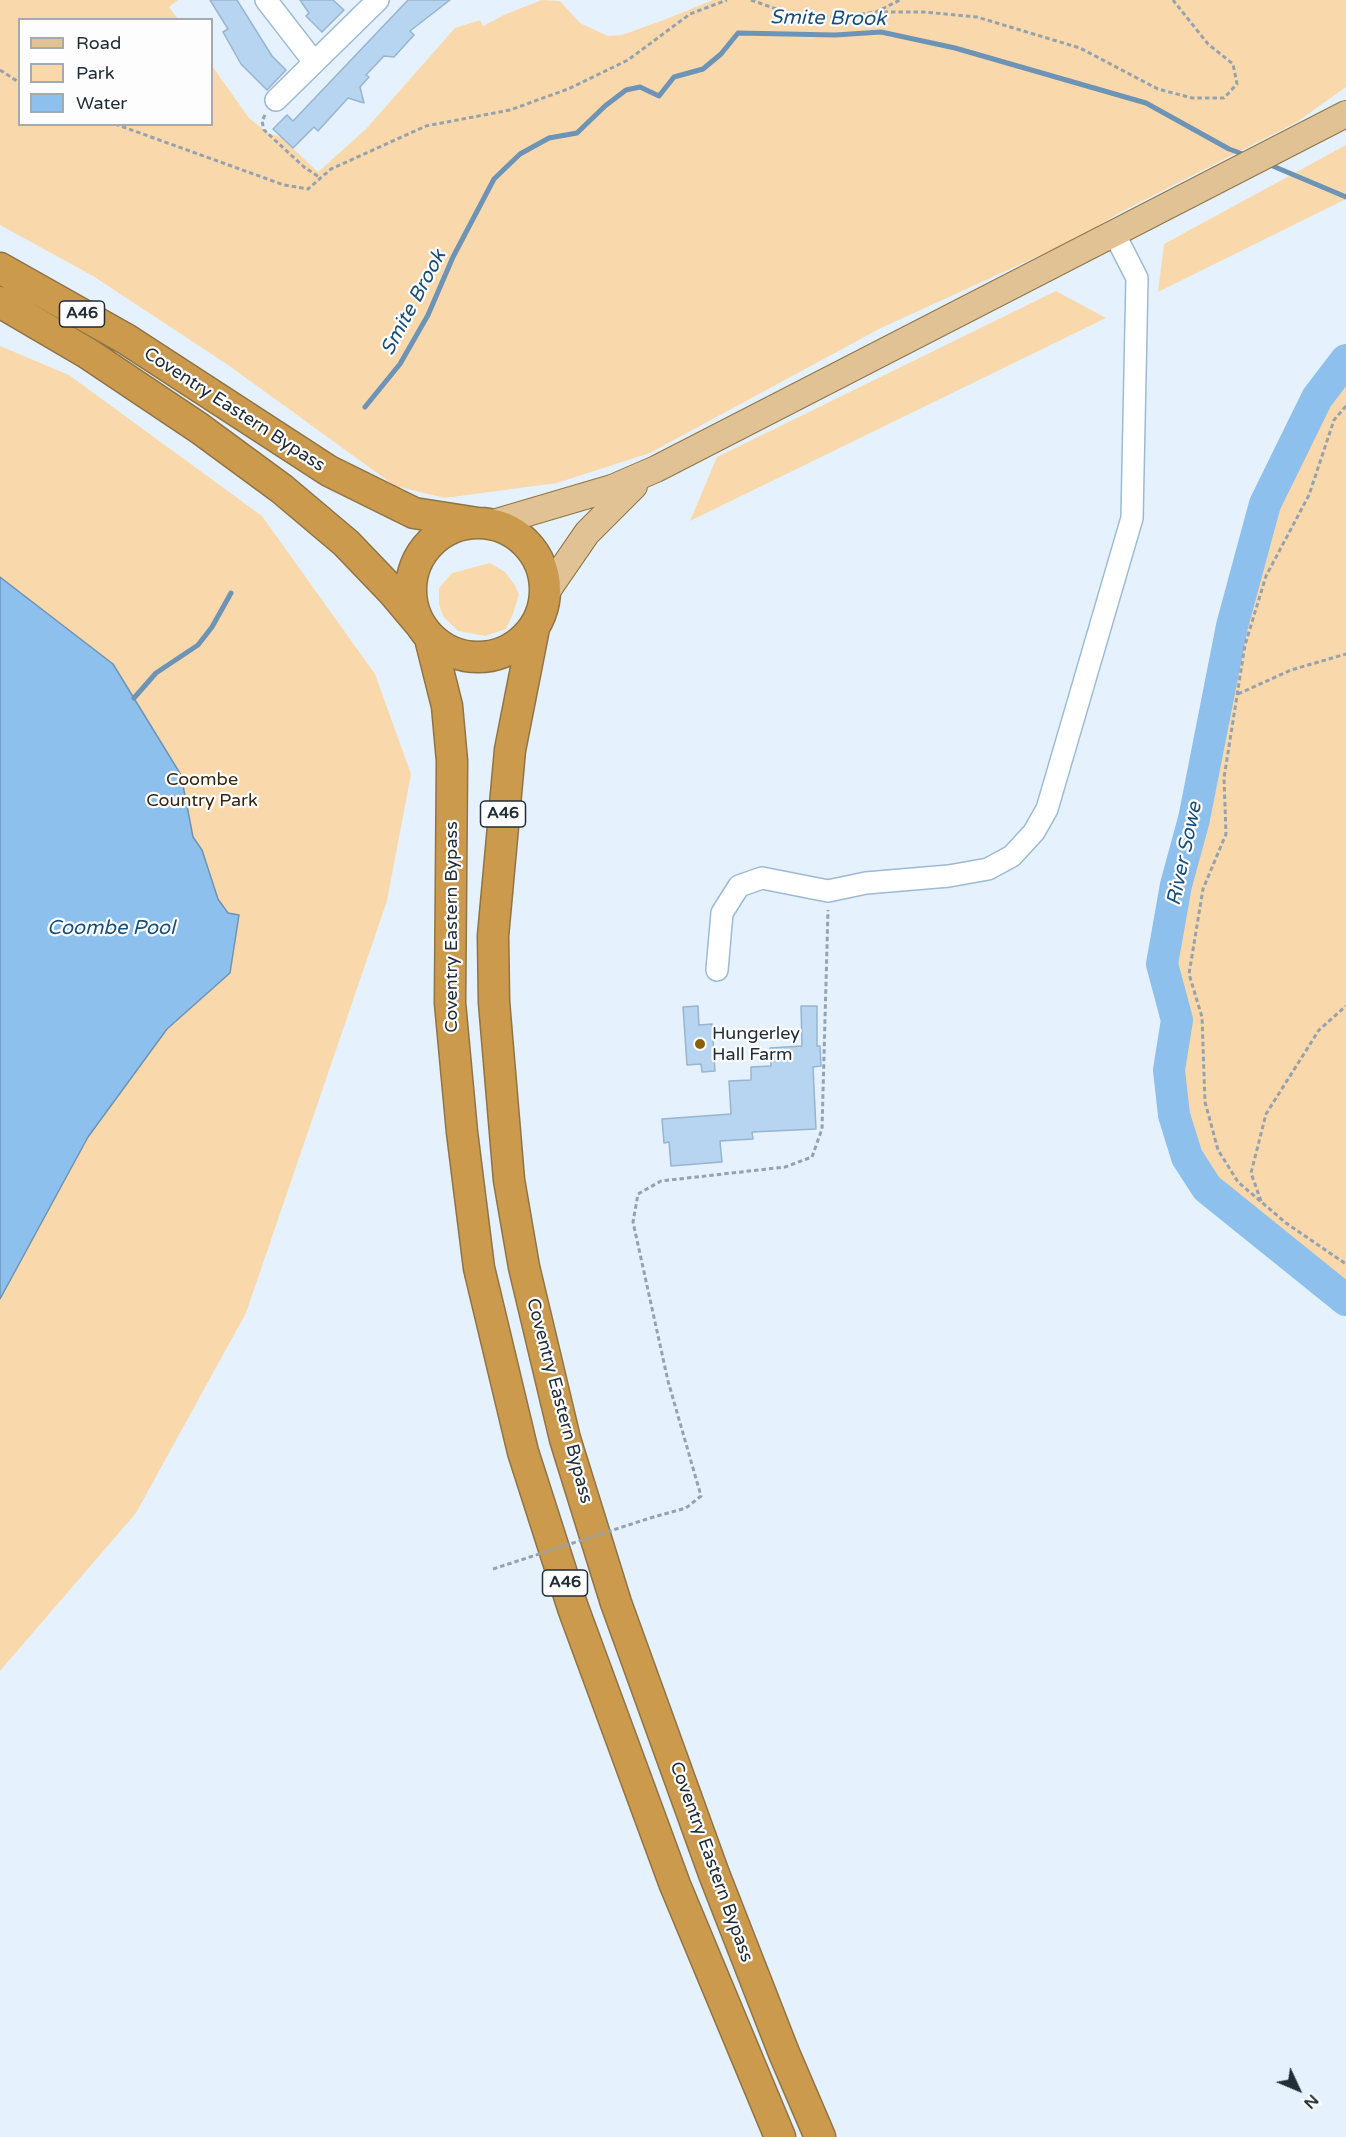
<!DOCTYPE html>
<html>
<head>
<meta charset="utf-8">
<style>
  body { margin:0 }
  #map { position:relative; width:1346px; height:2137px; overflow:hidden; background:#e5f2fd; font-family:"Varela Round",sans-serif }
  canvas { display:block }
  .legend { position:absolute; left:18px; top:18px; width:195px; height:108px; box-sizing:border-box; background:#fdfdfd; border:2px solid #a5aaae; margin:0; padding:8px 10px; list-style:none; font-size:18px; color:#212d37 }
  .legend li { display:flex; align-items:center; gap:12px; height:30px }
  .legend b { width:30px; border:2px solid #a5aaae }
  .north { position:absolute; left:1268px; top:2059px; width:60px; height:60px; -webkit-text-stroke:4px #fdfdfd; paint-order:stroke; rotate:134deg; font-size:16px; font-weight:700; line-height:24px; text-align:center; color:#212d37 }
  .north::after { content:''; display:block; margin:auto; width:21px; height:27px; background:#212d37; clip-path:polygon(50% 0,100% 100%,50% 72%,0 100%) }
</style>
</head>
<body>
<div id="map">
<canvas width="1346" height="2137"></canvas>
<ul class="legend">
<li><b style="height:8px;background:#e0c294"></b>Road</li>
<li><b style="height:16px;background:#f9d9ac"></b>Park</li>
<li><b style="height:16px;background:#8dc0ec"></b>Water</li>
</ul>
<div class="north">N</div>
</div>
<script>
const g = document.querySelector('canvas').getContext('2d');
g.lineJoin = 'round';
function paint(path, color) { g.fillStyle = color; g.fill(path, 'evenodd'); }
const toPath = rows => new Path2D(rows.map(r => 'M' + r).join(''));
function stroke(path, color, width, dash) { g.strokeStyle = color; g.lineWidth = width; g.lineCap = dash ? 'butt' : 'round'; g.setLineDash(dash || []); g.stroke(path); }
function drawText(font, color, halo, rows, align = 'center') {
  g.font = font + ' "Varela Round",sans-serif'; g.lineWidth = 4.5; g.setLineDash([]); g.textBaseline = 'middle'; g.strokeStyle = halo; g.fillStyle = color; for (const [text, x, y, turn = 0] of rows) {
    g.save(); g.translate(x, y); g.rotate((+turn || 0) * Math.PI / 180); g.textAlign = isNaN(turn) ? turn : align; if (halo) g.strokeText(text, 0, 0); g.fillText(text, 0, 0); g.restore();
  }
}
paint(toPath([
  [0,0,178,0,169,7,178,19,20,20,20,124,212,124,212,66,249,118,268,133,281,137,318,172,366,129,455,28,480,20,483,26,506,14,542,0,560,1,580,23,608,36,622,35,661,21,713,0,1346,0,1346,87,1297,122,1121,212,1078,238,881,328,650,453,557,483,445,498,395,486,228,365,93,276,0,225],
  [1346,145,1346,199,1158,292,1164,244],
  [1056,291,1106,318,690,521,717,457],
  [0,346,69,375,262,516,375,674,411,774,387,901,246,1313,136,1513,0,1671],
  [1346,360,1346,1310,1204,1201,1182,1172,1161,1105,1161,1053,1168,1020,1157,997,1157,956,1166,897,1202,716,1256,492,1317,398],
  [490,563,505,572,514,584,519,594,513,614,506,629,485,636,458,631,443,616,439,604,439,588,452,573]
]), '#f9d9ac');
const water = toPath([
  [0,577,113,664,181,775,193,837,202,850,218,899,228,913,239,915,230,973,167,1029,88,1137,0,1299,0,577]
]);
paint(water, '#8dc0ec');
stroke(water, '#6d94b6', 1.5);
stroke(toPath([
  [1268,164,1346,197],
  [365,407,400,364,428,315,453,257,494,179,520,154,549,138,577,133,605,106,626,90,640,87,659,96,674,77,703,69,721,54,738,33,835,35,881,32,955,48,1146,103,1229,149,1248,156],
  [134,698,156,673,198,645,212,627,231,593]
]), '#6d94b6', 5);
stroke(toPath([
  [1346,360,1317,398,1265,504,1232,626,1194,819,1176,885,1162,964,1177,1020,1169,1070,1174,1115,1187,1157,1207,1188,1346,1300]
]), '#8dc0ec', 32);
const building = toPath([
  [210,0,237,0,272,56,286,70,267,90,241,64,223,32,228,29,210,0],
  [300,0,333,0,344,10,322,32,306,16,309,13,300,0],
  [408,0,450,0,410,31,414,35,394,57,384,56,366,75,369,77,360,87,364,103,348,98,318,131,314,127,293,148,273,129,287,115,293,121,408,0],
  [698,1006,699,1025,712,1024,715,1071,702,1072,701,1064,687,1065,683,1007,698,1006],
  [801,1006,817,1006,817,1046,820,1046,821,1066,813,1067,816,1129,752,1132,753,1139,720,1141,722,1162,671,1166,669,1142,664,1143,662,1119,731,1114,729,1081,751,1080,751,1067,771,1066,770,1048,802,1046,801,1006]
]);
paint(building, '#b7d5f0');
stroke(building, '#97b5cf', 1.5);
const minor = toPath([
  [266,0,314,62],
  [276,100,378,0],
  [717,970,722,913,739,886,762,878,828,891,866,883,949,876,988,869,1012,856,1034,832,1047,809,1132,518,1137,278,1115,235]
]);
const major = toPath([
  [490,524,612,488,656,469,1346,114],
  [545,594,587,533,634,486]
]);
const highway = toPath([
  [0,268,126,339,329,471,414,513,478,523],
  [0,302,87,353,199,428,282,489,346,543,393,592,420,624],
  '411 590a67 67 0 1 1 134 0a67 67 0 1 1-134 0Z',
  [534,628,510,750,493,936,494,1002,509,1180,524,1267,565,1439,616,1603,714,1874,784,2053,820,2137],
  [430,638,447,706,452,761,450,1003,462,1132,479,1268,523,1452,573,1608,675,1885,780,2137]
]);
stroke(minor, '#9cbad4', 24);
stroke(major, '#907445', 28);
stroke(highway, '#907445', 33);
stroke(toPath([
  [751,0,799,17,841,17,876,12,900,0],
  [876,12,924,12,977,17,1080,48,1158,89,1192,98,1224,98,1237,84,1233,64,1208,44,1173,0],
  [0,70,20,83],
  [265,115,262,121,264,130,304,167,319,177],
  [115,124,284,185,308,189,331,169,426,126,510,110,568,89,628,60,690,14,727,0],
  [1346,406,1334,420,1309,495,1266,576,1245,645,1224,778,1226,834,1203,889,1189,974,1202,1017,1205,1102,1218,1150,1238,1182,1286,1223,1346,1264],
  [1238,694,1291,670,1346,654],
  [1261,1201,1251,1173,1266,1114,1319,1030,1346,1006],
  [650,1518,686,1508,701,1496,668,1381,633,1222,638,1194,661,1181,785,1167,812,1157,822,1129,828,910]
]), '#96a2ad', 3, [4.5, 3]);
stroke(minor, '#fff', 21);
stroke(major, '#e0c294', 26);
stroke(highway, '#cc9a4c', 30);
stroke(toPath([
  [493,1569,650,1518]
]), '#96a2ad', 3, [4.5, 3]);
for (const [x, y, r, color] of [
  [700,1044,6,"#8d6005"]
]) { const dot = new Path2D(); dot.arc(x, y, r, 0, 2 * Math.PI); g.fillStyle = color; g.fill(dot); stroke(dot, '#fdfdfd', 2); }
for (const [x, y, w] of [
  [82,314,45],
  [503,814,45],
  [565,1583,45]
]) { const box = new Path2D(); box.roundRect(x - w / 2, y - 13, w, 26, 4.5); g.fillStyle = '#fdfdfd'; g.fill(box); stroke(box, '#212d37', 1.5); }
drawText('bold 16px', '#212d37', null, [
  ["A46",82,314],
  ["A46",503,814],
  ["A46",565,1583]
]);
drawText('18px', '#212d37', '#fdfdfd', [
  ["Coventry Eastern Bypass",234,410,33],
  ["Coventry Eastern Bypass",452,927,-90],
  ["Coventry Eastern Bypass",559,1401,75],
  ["Coventry Eastern Bypass",711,1862,70]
]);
drawText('18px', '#37270f', '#fdfdfd', [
  ["Coombe",202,780],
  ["Country Park",202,801]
]);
drawText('18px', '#212d37', '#fdfdfd', [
  ["Hungerley",712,1034],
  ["Hall Farm",712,1055]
], 'left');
drawText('italic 20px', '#19507a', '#fdfdfd', [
  ["Smite Brook",828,19,1],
  ["Smite Brook",414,303,-62],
  ["River Sowe",1185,854,-78],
  ["Coombe Pool",111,929]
]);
</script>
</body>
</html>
